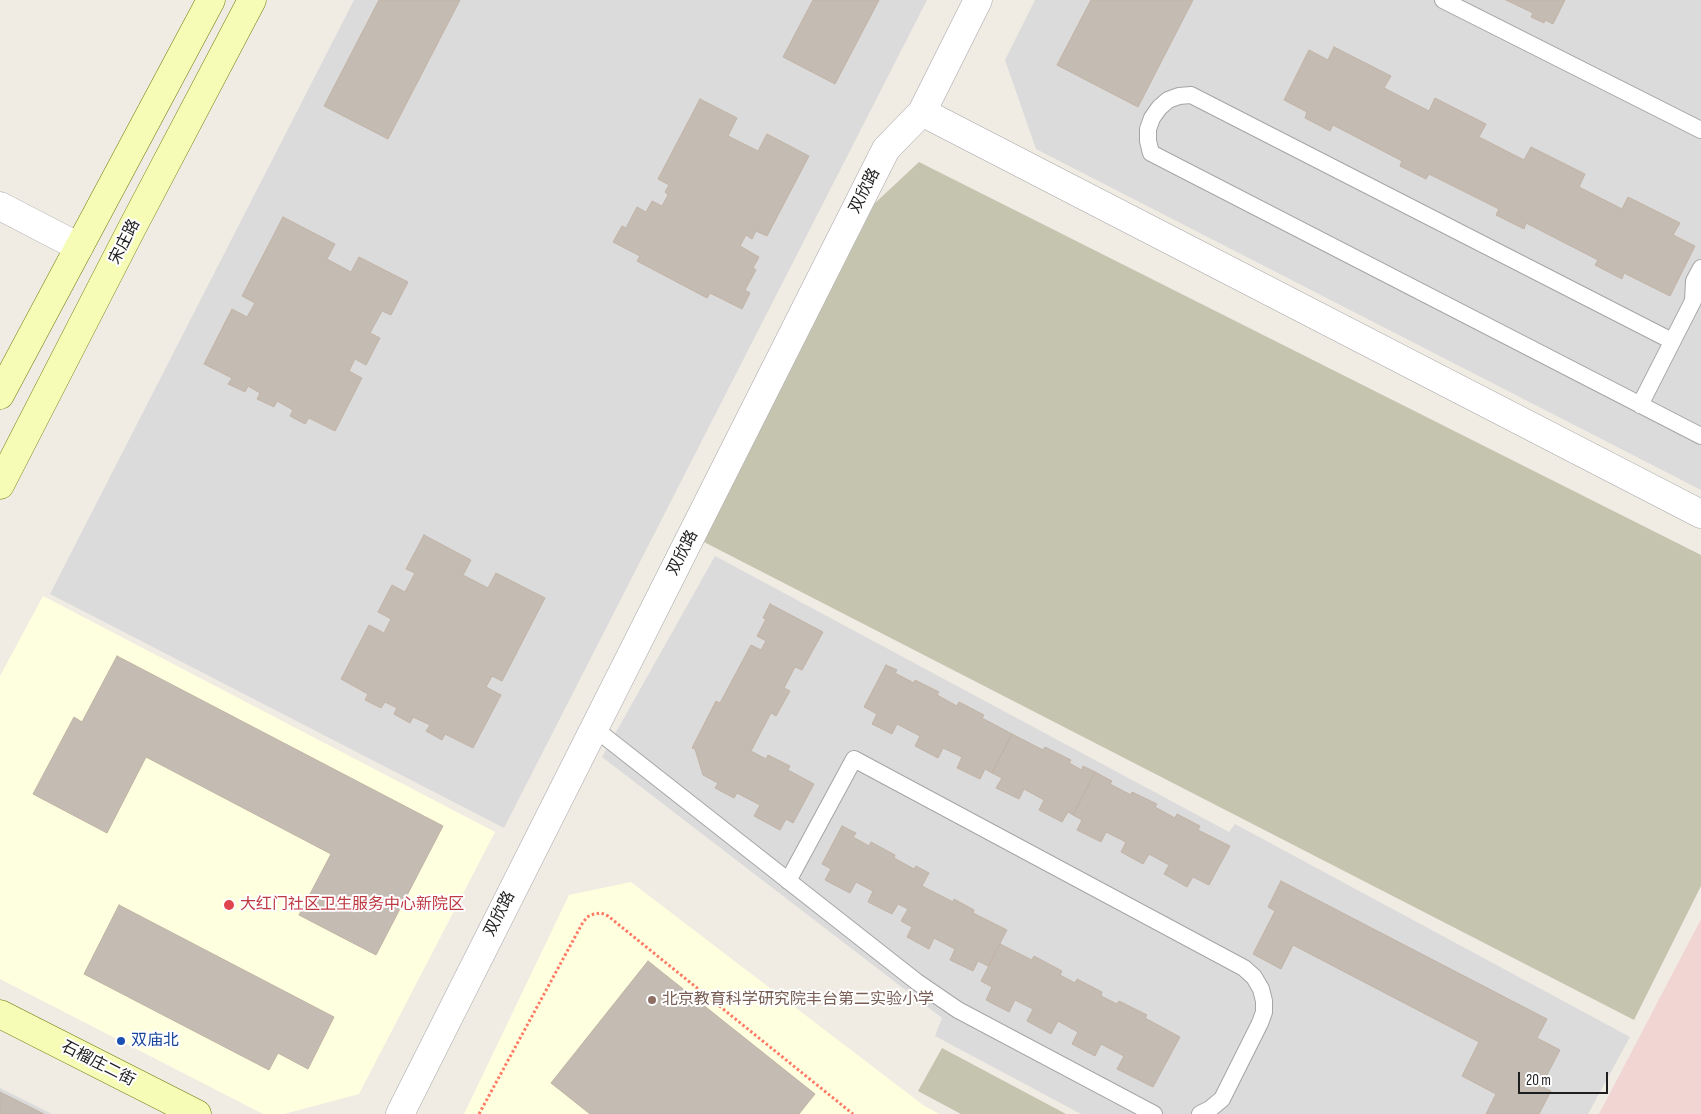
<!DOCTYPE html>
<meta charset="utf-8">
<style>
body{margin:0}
#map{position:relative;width:1701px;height:1114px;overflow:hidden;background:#f0ece4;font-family:"Sofia Sans Condensed",sans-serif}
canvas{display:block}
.scale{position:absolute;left:1518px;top:1072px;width:90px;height:22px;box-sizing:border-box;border:2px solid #1e1e1e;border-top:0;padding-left:6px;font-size:15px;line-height:18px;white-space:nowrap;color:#1e1e1e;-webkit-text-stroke:4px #fff;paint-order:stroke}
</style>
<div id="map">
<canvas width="1701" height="1114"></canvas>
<div class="scale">20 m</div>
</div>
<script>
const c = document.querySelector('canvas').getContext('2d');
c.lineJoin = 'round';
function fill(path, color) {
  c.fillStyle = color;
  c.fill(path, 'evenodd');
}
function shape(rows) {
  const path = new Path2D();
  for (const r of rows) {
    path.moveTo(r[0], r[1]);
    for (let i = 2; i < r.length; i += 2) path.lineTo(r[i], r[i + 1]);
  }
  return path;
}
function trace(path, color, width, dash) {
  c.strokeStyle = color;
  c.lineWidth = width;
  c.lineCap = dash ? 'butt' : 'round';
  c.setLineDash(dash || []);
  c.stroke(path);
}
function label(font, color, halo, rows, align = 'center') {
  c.font = font + ' "Sofia Sans Condensed","Noto Sans SC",sans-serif';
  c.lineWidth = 4;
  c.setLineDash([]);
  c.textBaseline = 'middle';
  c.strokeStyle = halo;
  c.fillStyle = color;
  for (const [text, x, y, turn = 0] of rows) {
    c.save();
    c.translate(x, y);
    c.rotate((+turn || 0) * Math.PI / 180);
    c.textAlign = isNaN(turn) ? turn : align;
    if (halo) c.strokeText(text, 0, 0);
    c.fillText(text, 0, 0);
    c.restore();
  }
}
fill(shape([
 [354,0,927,0,504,828,50,594],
 [1035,0,1701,0,1701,490,1036,149,1005,60],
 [715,556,1229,832,1235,824,1630,1037,1588,1114,1081,1114,935,1036,942,1018,602,757],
 [0,1088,52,1114,0,1114]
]), '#dcdbdb');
fill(shape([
 [1701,919,1701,1114,1599,1114]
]), '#f1d5d3');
fill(shape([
 [43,596,495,832,359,1094,284,1114,263,1114,0,979,0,676],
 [631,882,923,1105,939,1114,464,1114,569,895]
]), '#feffde');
fill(shape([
 [919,162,1701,555,1701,886,1634,1020,704,542,875,203],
 [942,1048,1066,1114,961,1114,918,1091]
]), '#c4c4af');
const building = shape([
 [379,0,460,0,388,139,324,106,379,0],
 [813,0,879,0,835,84,783,57,813,0],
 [1091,0,1193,0,1138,107,1057,65,1091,0],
 [1506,0,1565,0,1553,24,1545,20,1544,23,1531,17,1533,13,1506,0],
 [1334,47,1391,76,1384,88,1429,111,1435,98,1486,124,1479,137,1524,160,1531,147,1585,174,1579,187,1622,209,1628,197,1680,223,1673,235,1695,246,1670,296,1624,273,1622,279,1595,265,1598,260,1526,223,1524,229,1496,215,1499,209,1429,174,1426,179,1400,166,1402,161,1333,125,1330,131,1305,118,1307,112,1284,100,1309,50,1328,60,1334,47],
 [700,99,737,118,728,136,758,151,767,134,809,156,767,236,756,231,752,239,746,235,740,246,759,257,753,268,756,270,745,290,750,293,742,309,710,293,707,298,637,261,640,256,613,242,622,226,626,228,637,207,646,212,652,201,662,206,668,195,665,192,669,185,658,179,700,99],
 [283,217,335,244,327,259,351,272,359,257,408,282,391,315,382,311,370,333,380,338,366,365,355,359,349,371,362,378,335,431,309,418,305,424,290,416,293,410,277,401,274,407,257,399,260,393,248,386,245,392,228,384,232,378,204,364,232,309,247,317,255,303,242,296,283,217],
 [424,535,471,560,463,575,488,588,496,573,545,598,502,681,492,676,486,687,501,695,473,748,445,734,442,740,426,731,430,725,413,717,410,723,394,714,397,708,385,702,381,708,365,700,368,694,341,679,369,625,384,633,391,619,378,612,392,585,405,592,415,573,406,569,424,535],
 [770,604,823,632,802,670,795,667,784,688,790,691,776,716,771,713,751,751,766,759,768,755,790,766,788,770,814,784,793,823,786,819,780,830,754,816,760,805,737,793,734,798,715,788,718,783,703,775,695,749,692,748,716,701,720,703,751,645,761,650,766,641,757,636,766,619,763,618,770,604],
 [117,656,443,826,376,955,299,915,331,854,146,757,107,833,33,794,74,717,82,722,117,656],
 [886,665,897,670,895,673,914,683,915,680,939,692,937,695,957,706,959,702,984,715,982,718,1012,734,992,773,985,769,980,779,957,768,962,757,943,748,938,758,915,746,920,736,897,724,892,734,872,724,877,714,864,707,886,665],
 [1012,734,1043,750,1045,747,1071,760,1069,763,1082,770,1083,766,1095,772,1073,815,1068,812,1062,822,1039,810,1044,800,1024,789,1019,799,996,788,1002,778,992,773,1012,734],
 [1095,772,1112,781,1110,784,1131,795,1132,792,1157,804,1155,807,1175,818,1177,814,1200,826,1198,830,1230,846,1209,885,1193,877,1187,887,1164,874,1169,865,1149,854,1143,864,1121,852,1126,842,1106,832,1101,842,1077,830,1082,820,1073,815,1095,772],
 [842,826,856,833,853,837,869,846,871,842,895,855,894,858,914,869,916,866,929,873,922,886,953,902,954,899,974,910,973,913,1007,930,988,966,978,961,973,971,950,960,955,949,934,938,929,949,907,937,912,927,901,921,908,909,898,904,892,914,868,902,873,891,856,882,850,893,825,880,831,869,822,864,842,826],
 [1281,881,1547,1019,1537,1038,1560,1050,1541,1086,1551,1091,1539,1114,1486,1114,1496,1094,1462,1076,1479,1042,1293,945,1281,969,1253,954,1275,911,1268,907,1281,881],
 [119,905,334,1017,308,1069,278,1053,269,1070,84,974,119,905],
 [1000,944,1032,960,1034,956,1062,971,1060,975,1075,983,1077,979,1102,992,1101,996,1117,1004,1119,1001,1147,1015,1145,1018,1180,1037,1153,1087,1117,1069,1124,1056,1101,1044,1095,1056,1072,1044,1078,1032,1058,1021,1051,1034,1027,1021,1033,1009,1015,1000,1009,1012,986,1000,992,987,981,981,1000,944],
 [648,961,815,1094,799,1114,590,1114,551,1083,648,961],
 [0,1092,44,1114,0,1114,0,1092]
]);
fill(building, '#c4bcb3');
trace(building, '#c2b3a6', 1);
const lane = shape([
 [1443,0,1701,130],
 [1672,341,1191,95,1179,96,1168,100,1159,108,1152,118,1148,129,1148,141,1151,153,1701,436],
 [1640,405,1693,301,1694,281,1701,268],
 [594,728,917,982,958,1010,1154,1114],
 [788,881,854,759,1244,968,1254,977,1261,989,1264,1001,1264,1012,1260,1023,1222,1099,1210,1109,1200,1114]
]);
const street = shape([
 [922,112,1701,514],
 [0,206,79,247],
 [400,1114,886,149,922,112,978,0]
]);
const secondary = shape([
 [0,395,211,0],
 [0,485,132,228,252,0],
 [0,1014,197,1114]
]);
trace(lane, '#a5a5a5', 18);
trace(street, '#a5a5a5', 29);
trace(secondary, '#697901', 29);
trace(shape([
 [479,1114,582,924,587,917,594,914,601,913,608,916,853,1114]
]), '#fe7a66', 3, [2.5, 2.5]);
trace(lane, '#fff', 16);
trace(street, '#fff', 28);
trace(secondary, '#f6fcb6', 28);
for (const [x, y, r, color] of [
 [229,905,6,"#e0444e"],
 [652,1000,5,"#8d6e63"],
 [121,1041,5,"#1a4fb4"]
]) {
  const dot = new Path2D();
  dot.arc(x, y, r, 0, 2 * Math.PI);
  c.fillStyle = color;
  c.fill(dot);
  trace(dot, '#fff', 2);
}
label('16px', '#1e1e1e', '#fff', [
 ["双欣路",865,191,-63],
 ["宋庄路",125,242,-63],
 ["双欣路",683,553,-63],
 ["双欣路",500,914,-63],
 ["石榴庄二街",98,1064,27]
]);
label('16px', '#be3a42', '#fff', [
 ["大红门社区卫生服务中心新院区",240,905]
], 'left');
label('16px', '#785e54', '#fff', [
 ["北京教育科学研究院丰台第二实验小学",662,1000]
], 'left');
label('16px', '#164399', '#fff', [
 ["双庙北",131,1041]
], 'left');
</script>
